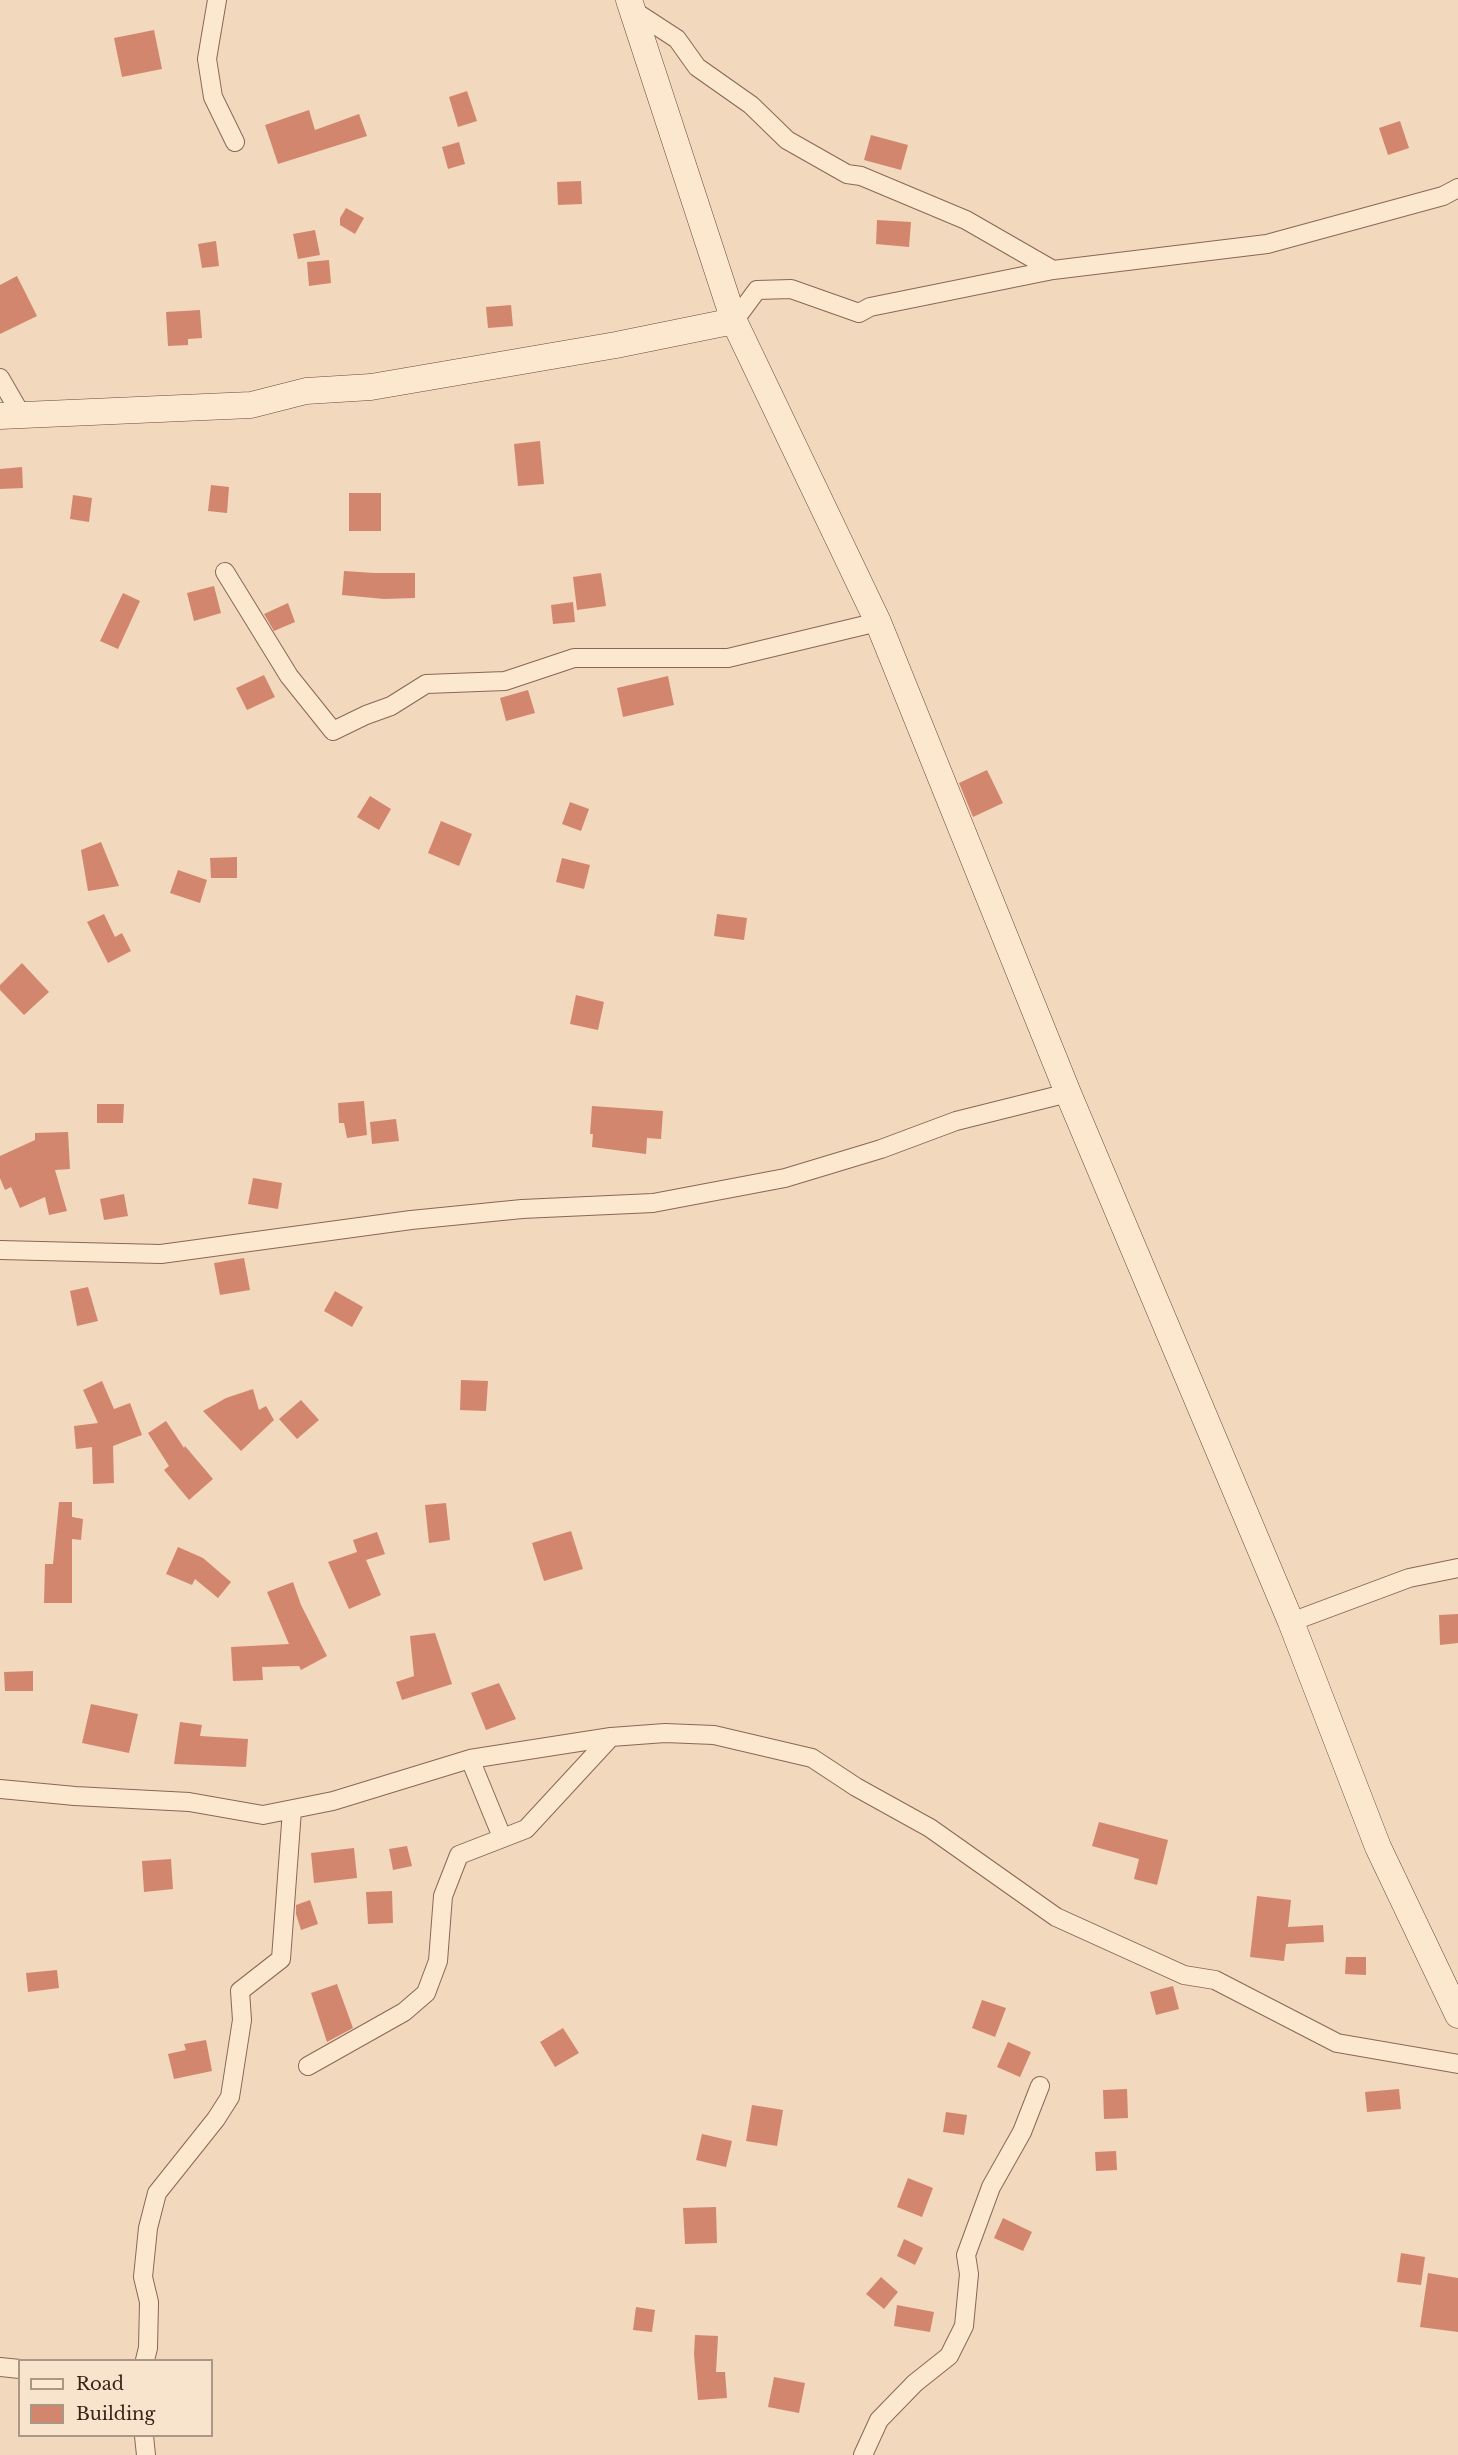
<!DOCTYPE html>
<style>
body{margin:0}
#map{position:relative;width:1458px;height:2455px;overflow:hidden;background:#f2d8bc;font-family:"Libre Baskerville",serif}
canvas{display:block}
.legend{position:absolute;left:18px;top:2359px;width:195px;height:78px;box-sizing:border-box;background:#f8e4cc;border:2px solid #ab9785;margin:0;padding:8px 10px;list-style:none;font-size:18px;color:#38231a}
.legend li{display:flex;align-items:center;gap:12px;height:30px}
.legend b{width:30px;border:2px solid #ab9785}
</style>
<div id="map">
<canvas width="1458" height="2455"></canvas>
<ul class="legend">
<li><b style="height:8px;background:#fce7cf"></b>Road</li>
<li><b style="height:16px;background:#d3866e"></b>Building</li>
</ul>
</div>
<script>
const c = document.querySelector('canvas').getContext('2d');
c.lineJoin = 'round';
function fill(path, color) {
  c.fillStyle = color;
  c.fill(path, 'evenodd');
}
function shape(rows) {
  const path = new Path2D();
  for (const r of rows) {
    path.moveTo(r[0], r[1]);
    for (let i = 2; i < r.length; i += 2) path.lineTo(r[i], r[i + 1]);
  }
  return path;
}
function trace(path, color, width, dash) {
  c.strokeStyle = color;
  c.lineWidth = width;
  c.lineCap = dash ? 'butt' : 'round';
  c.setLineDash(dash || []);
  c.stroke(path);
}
fill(shape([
 [154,30,162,69,122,77,114,38],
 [467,91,477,121,458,127,449,97],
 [309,110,315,130,359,114,367,136,278,164,265,125],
 [1400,121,1409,148,1388,155,1379,128],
 [871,135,908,145,901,170,864,160],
 [459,142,465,164,448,169,442,147],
 [581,181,582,204,558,205,557,182],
 [346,208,364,218,355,234,340,225,340,218],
 [877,220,911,222,909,247,876,244],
 [315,230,320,255,298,259,293,234],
 [216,241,219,266,202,268,198,244],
 [329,260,331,283,309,286,307,262],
 [17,276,37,316,0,334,0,285],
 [511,305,513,326,488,328,486,307],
 [200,310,202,338,188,339,188,345,168,346,166,312],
 [540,441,544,484,518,486,514,444],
 [22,467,23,488,0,489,0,469],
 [211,485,229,487,227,513,208,511],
 [349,493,381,493,381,531,349,531],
 [73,495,92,498,89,522,70,519],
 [344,571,374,573,415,573,415,598,384,599,342,595],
 [601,573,606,606,577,610,573,577],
 [214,586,221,613,194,621,187,593],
 [123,593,140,601,118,649,100,641],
 [573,602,575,622,553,624,551,605],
 [288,603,295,622,274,631,264,614],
 [264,675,275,697,247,710,236,688],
 [668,676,674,705,623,717,617,688],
 [528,690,535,713,506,721,500,698],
 [987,770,1003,803,973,817,959,783],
 [370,796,391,809,379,830,357,817],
 [570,802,589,809,581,831,562,824],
 [441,821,472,834,459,866,428,853],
 [101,842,119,886,88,891,81,850],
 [237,857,237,878,211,878,210,858],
 [562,858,590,865,584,889,556,882],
 [178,870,207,880,200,903,170,893],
 [104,914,115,937,122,933,131,951,108,963,87,922],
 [717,914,747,918,744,940,714,936],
 [22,963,49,992,24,1015,0,990,0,985],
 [576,995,604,1002,598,1030,570,1024],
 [364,1101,367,1135,347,1138,344,1123,339,1123,338,1103],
 [97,1104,124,1104,123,1123,97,1123],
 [592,1106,663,1111,661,1139,647,1138,646,1154,592,1147,593,1134,590,1134],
 [396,1119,399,1141,372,1144,370,1122],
 [68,1132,70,1169,55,1170,67,1211,49,1215,45,1197,20,1208,11,1187,5,1190,0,1178,0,1156,35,1140,35,1133],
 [253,1178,282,1183,278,1209,248,1204],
 [124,1194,128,1216,104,1220,100,1199],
 [244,1258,250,1290,220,1295,214,1263],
 [88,1287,98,1321,77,1326,70,1291],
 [335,1291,363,1307,352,1327,324,1311],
 [461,1380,488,1381,486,1411,460,1410],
 [102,1381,114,1409,130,1403,142,1435,113,1446,114,1483,93,1484,92,1447,76,1449,74,1426,98,1423,83,1390],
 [253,1389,259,1410,266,1406,274,1420,241,1451,203,1411,226,1398],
 [301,1400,319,1420,297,1439,279,1419],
 [166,1421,184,1448,185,1446,213,1479,189,1500,164,1470,169,1466,148,1433],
 [59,1502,72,1502,72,1517,83,1519,81,1540,72,1539,72,1603,44,1603,45,1564,53,1564],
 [446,1503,450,1540,429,1543,425,1505],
 [571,1531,583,1569,544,1581,532,1543],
 [377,1532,385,1554,366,1560,381,1595,349,1609,328,1562,357,1552,353,1540],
 [178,1547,203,1558,231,1582,218,1598,195,1579,192,1585,166,1574],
 [293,1582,301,1605,327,1656,301,1670,299,1666,262,1667,263,1680,233,1681,231,1647,289,1644,267,1592],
 [1458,1614,1458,1643,1440,1645,1439,1615],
 [435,1633,452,1684,402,1700,396,1682,414,1676,410,1636],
 [33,1671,33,1691,5,1691,4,1672],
 [499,1683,516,1719,486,1730,471,1693],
 [91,1704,138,1714,129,1753,82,1743],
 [180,1722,202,1725,200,1736,248,1739,246,1767,174,1764],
 [1099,1822,1168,1840,1157,1885,1134,1879,1139,1859,1092,1846],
 [407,1846,412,1866,393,1870,389,1849],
 [354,1848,357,1878,314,1883,311,1853],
 [171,1859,173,1889,144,1892,142,1861],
 [392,1891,393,1923,368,1924,366,1892],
 [1257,1896,1291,1900,1288,1927,1323,1925,1324,1942,1286,1944,1284,1961,1250,1957],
 [310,1900,318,1924,301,1930,296,1914,296,1905],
 [1346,1957,1366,1957,1366,1975,1345,1974],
 [57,1970,59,1988,28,1992,26,1973],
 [337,1984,353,2028,327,2042,311,1993],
 [1173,1986,1179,2009,1156,2015,1150,1992],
 [982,2000,1006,2008,995,2037,972,2028],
 [563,2028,579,2053,555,2067,540,2042],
 [206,2040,212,2071,174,2079,168,2054,186,2050,184,2044],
 [1008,2042,1031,2052,1020,2077,997,2067],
 [1127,2089,1128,2118,1104,2119,1103,2090],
 [1399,2089,1401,2109,1367,2112,1365,2092],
 [752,2105,783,2110,777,2146,746,2141],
 [946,2112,967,2115,964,2135,943,2132],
 [702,2134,732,2141,726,2167,696,2160],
 [1116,2151,1117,2170,1096,2171,1095,2152],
 [908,2178,933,2188,922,2217,897,2207],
 [716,2207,717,2243,685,2244,683,2208],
 [1003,2218,1032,2232,1023,2251,994,2238],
 [904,2239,923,2248,915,2265,897,2256],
 [1401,2253,1425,2257,1421,2285,1397,2282],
 [1428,2273,1458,2278,1458,2332,1420,2327],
 [881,2277,898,2292,884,2309,866,2294],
 [897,2305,934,2312,930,2332,894,2326],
 [636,2307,655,2310,652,2332,633,2330],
 [695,2335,718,2336,716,2372,725,2372,727,2398,698,2400,694,2354],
 [774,2377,805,2383,799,2413,768,2407]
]), '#d3866e');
const street = shape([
 [217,0,207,59,213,97,235,142],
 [634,11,677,39,697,67,751,105,787,140,847,174,861,176,966,220,1053,270],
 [734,321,757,290,791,289,859,313,870,307,1053,270,1267,244,1443,196,1458,188],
 [0,378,22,416],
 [225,572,289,676,333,731,366,715,391,706,426,684,505,681,574,658,728,658,878,622],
 [0,1250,161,1254,411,1220,522,1209,653,1203,785,1178,881,1149,956,1121,1068,1093],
 [1291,1622,1409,1578,1458,1568],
 [470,1759,502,1837],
 [0,1789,75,1796,189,1802,263,1815,333,1801,470,1759,611,1737],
 [308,2066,404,2012,426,1993,438,1961,443,1896,459,1855,526,1829,611,1737,665,1733,714,1735,812,1758,856,1787,930,1828,1056,1917,1184,1975,1215,1980,1337,2043,1458,2064],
 [145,2360,148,2348,149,2302,143,2277,148,2228,157,2193,216,2119,230,2097,242,2020,240,1991,281,1959,292,1810],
 [0,2367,20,2369],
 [144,2436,146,2455],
 [863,2455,879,2420,915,2383,949,2356,964,2326,969,2274,966,2255,991,2187,1022,2132,1040,2086]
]);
const secondary = shape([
 [629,0,734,321,878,622,1068,1093,1291,1622,1378,1847,1458,2015],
 [0,416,251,405,306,391,371,387,616,345,734,321]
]);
trace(street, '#8a6754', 20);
trace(secondary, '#6c4837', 27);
trace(street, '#fce7cf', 18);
trace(secondary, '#fce7cf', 26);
</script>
